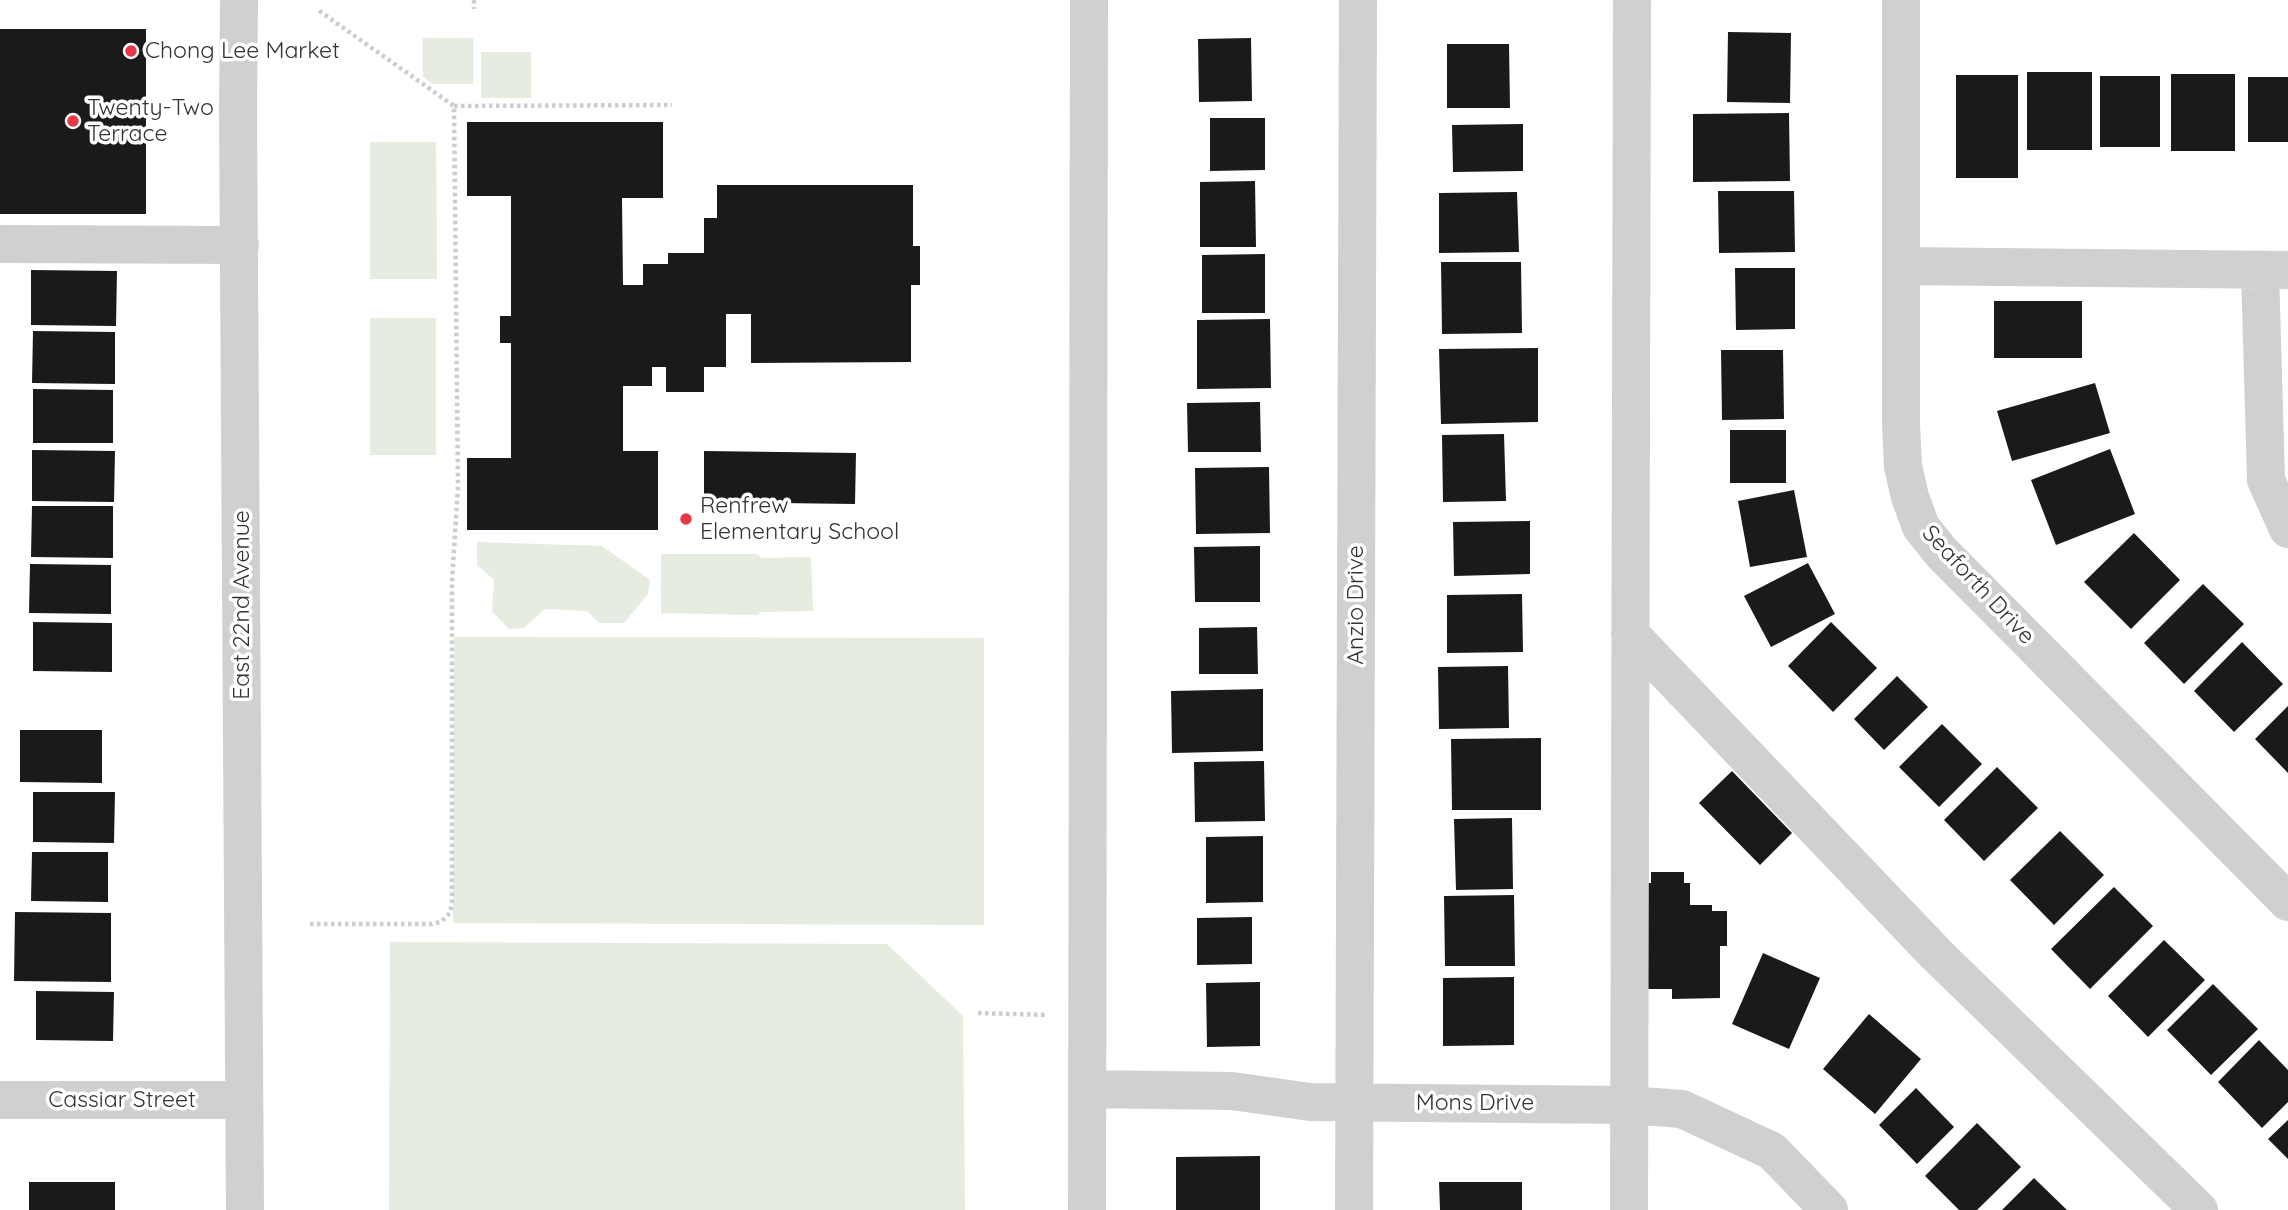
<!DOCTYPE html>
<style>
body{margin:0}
canvas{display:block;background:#fff}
</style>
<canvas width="2288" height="1210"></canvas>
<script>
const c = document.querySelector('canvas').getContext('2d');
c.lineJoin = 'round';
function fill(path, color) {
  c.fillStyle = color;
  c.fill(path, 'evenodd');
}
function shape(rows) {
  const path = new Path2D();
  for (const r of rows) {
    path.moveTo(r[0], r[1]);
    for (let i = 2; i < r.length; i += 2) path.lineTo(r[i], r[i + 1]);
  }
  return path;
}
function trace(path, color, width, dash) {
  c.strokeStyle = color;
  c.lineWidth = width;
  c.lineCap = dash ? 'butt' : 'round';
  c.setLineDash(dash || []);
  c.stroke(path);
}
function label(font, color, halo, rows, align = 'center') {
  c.font = font + ' Quicksand,sans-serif';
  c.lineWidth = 7;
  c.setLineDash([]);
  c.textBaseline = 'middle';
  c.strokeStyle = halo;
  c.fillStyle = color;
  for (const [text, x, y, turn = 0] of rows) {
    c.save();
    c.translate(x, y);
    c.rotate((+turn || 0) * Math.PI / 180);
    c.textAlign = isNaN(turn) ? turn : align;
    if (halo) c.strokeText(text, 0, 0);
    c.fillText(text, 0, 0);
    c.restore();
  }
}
fill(shape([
 [423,38,473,38,473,84,433,84,423,77],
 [481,52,531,52,531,98,481,98],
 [370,142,436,142,437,279,370,279],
 [370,318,436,318,436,455,370,455],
 [477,542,602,546,650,580,648,594,624,623,599,623,587,611,545,609,524,628,509,629,492,611,494,580,477,565],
 [661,554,757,554,762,558,811,557,813,611,761,612,757,615,661,613],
 [454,637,984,638,984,925,453,923],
 [390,942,887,944,963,1016,965,1210,389,1210]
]), '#e6ecdf');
fill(shape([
 [0,29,146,29,146,214,0,214],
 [1728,32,1791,33,1790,103,1727,102],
 [1251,38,1252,101,1199,102,1198,39],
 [1447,44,1509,44,1510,108,1447,108],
 [2027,72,2092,72,2092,150,2027,150],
 [2171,74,2235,74,2235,151,2171,151],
 [1956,75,2018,75,2018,178,1956,178],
 [2100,76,2160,76,2160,147,2100,147],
 [2248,77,2288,77,2288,142,2248,142],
 [1789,113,1790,181,1693,182,1693,114],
 [1210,118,1265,118,1265,170,1210,171],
 [467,122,663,122,663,198,622,198,623,285,643,285,643,264,668,264,668,253,704,253,704,218,717,218,717,185,913,185,913,246,920,246,920,285,911,285,911,362,751,363,751,314,726,314,726,367,704,367,704,392,666,392,666,367,652,367,652,386,623,386,623,451,658,451,658,530,467,530,467,458,511,458,511,343,500,343,500,316,511,316,511,196,467,196],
 [1523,124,1523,171,1453,172,1452,125],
 [1255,181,1256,247,1200,247,1200,182],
 [1718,191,1794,191,1795,252,1719,253],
 [1517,192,1519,252,1439,253,1439,193],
 [1265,254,1265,313,1202,313,1202,255],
 [1441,262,1521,262,1522,333,1442,334],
 [1735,268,1795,268,1795,329,1736,330],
 [31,270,117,271,116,326,31,325],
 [1994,301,2082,301,2082,358,1994,358],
 [1270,319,1271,388,1197,389,1197,320],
 [33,331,115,332,115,384,32,383],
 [1538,348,1538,422,1441,424,1439,349],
 [1721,350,1783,350,1784,419,1722,420],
 [2095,383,2110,433,2012,461,1997,411],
 [33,389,113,390,113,443,33,443],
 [1260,402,1261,452,1188,452,1187,403],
 [1730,430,1786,430,1786,483,1730,483],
 [1504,434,1506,501,1443,502,1442,435],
 [2110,449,2135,514,2056,545,2031,480],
 [32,450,115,451,114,502,32,501],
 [704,451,856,453,855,504,704,502],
 [1269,467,1270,533,1196,534,1195,468],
 [1794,490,1807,557,1750,567,1738,501],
 [32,506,113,506,113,558,31,557],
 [1530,521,1530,574,1454,576,1453,522],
 [2134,533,2180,580,2131,629,2084,582],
 [1260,546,1260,602,1195,602,1194,547],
 [1808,563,1835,614,1771,647,1744,596],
 [30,564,111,565,111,614,29,613],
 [2203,584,2244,624,2184,684,2144,643],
 [1522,594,1523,652,1447,653,1447,595],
 [33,622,112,623,112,672,33,671],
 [1831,622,1877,668,1833,712,1788,666],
 [1257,627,1258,674,1199,674,1199,628],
 [2242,642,2283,684,2234,732,2194,691],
 [1508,666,1509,728,1439,729,1438,667],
 [1897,676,1928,707,1884,750,1854,719],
 [1263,689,1263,751,1172,753,1171,691],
 [2288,706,2288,773,2255,739],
 [1942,724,1982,764,1939,807,1899,767],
 [20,730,102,730,102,783,20,782],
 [1541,738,1541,810,1452,810,1451,739],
 [1264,761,1265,821,1195,822,1194,762],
 [1997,767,2038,808,1984,861,1944,820],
 [1732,771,1792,833,1760,865,1699,803],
 [33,792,115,792,114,843,33,842],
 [1512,818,1513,889,1456,890,1454,819],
 [2060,831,2104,875,2054,925,2010,880],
 [1263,836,1263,902,1206,903,1206,837],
 [32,852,108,852,108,902,31,901],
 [1651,872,1684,872,1684,883,1690,883,1690,905,1712,905,1712,911,1727,911,1727,946,1720,946,1720,998,1672,999,1672,989,1647,989,1647,883,1651,883],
 [2114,887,2153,926,2090,989,2051,949],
 [1514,895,1515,966,1445,966,1444,896],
 [15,912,111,913,111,982,14,981],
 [1252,917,1252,964,1197,965,1197,918],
 [2164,940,2205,980,2148,1037,2108,996],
 [1763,953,1820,978,1789,1049,1732,1024],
 [1514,977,1514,1045,1443,1046,1443,978],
 [1260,982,1260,1046,1207,1047,1206,983],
 [2213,984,2258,1029,2211,1075,2167,1030],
 [36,991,114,992,113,1041,36,1040],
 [1869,1014,1921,1059,1875,1114,1823,1069],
 [2259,1040,2288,1070,2288,1102,2262,1128,2218,1082],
 [1916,1088,1954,1127,1917,1164,1879,1125],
 [2288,1120,2288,1159,2268,1139],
 [1977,1123,2021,1167,1977,1210,1959,1210,1925,1176],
 [1260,1156,1260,1210,1176,1210,1176,1157],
 [2034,1178,2067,1210,2002,1210],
 [29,1182,115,1182,115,1210,29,1210],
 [1439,1182,1522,1182,1522,1210,1440,1210]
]), '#1a1a1a');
trace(shape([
 [474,0,474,9],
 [454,106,672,105],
 [310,924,431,924,441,922,450,913,452,903,452,582,458,486,454,106,318,10],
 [978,1013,1047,1015]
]), '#cdcdcd', 4.5, [3.5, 3.5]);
trace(shape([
 [239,0,238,111,245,1210],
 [1901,0,1901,424,1903,466,1910,497,1921,527,1941,552,2288,902],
 [0,244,240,245],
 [1901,266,2288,270],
 [2260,270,2266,480,2288,529],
 [1630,634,1936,954,2199,1210],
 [1087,1089,1232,1091,1310,1102,1628,1105,1682,1109,1772,1151,1829,1210],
 [0,1100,244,1100],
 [1087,1210,1089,0],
 [1354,1210,1358,0],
 [1629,1210,1632,0]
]), '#d0d0d0', 38);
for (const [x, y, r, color] of [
 [131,51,7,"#e63946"],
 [73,121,7,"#e63946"],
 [686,519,7,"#e63946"]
]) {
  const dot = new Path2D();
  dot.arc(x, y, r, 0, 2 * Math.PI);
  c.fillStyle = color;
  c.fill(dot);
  trace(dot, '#fff', 2.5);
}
label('23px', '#333', '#fff', [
 ["Chong Lee Market",145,51],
 ["Twenty-Two",87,108],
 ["Terrace",87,134],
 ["Renfrew",700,506],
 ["Elementary School",700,532]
], 'left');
label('23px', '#333', '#fff', [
 ["Seaforth Drive",1978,585,47],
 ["East 22nd Avenue",242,605,-90],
 ["Anzio Drive",1356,605,-90],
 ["Cassiar Street",122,1100],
 ["Mons Drive",1475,1103]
]);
</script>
